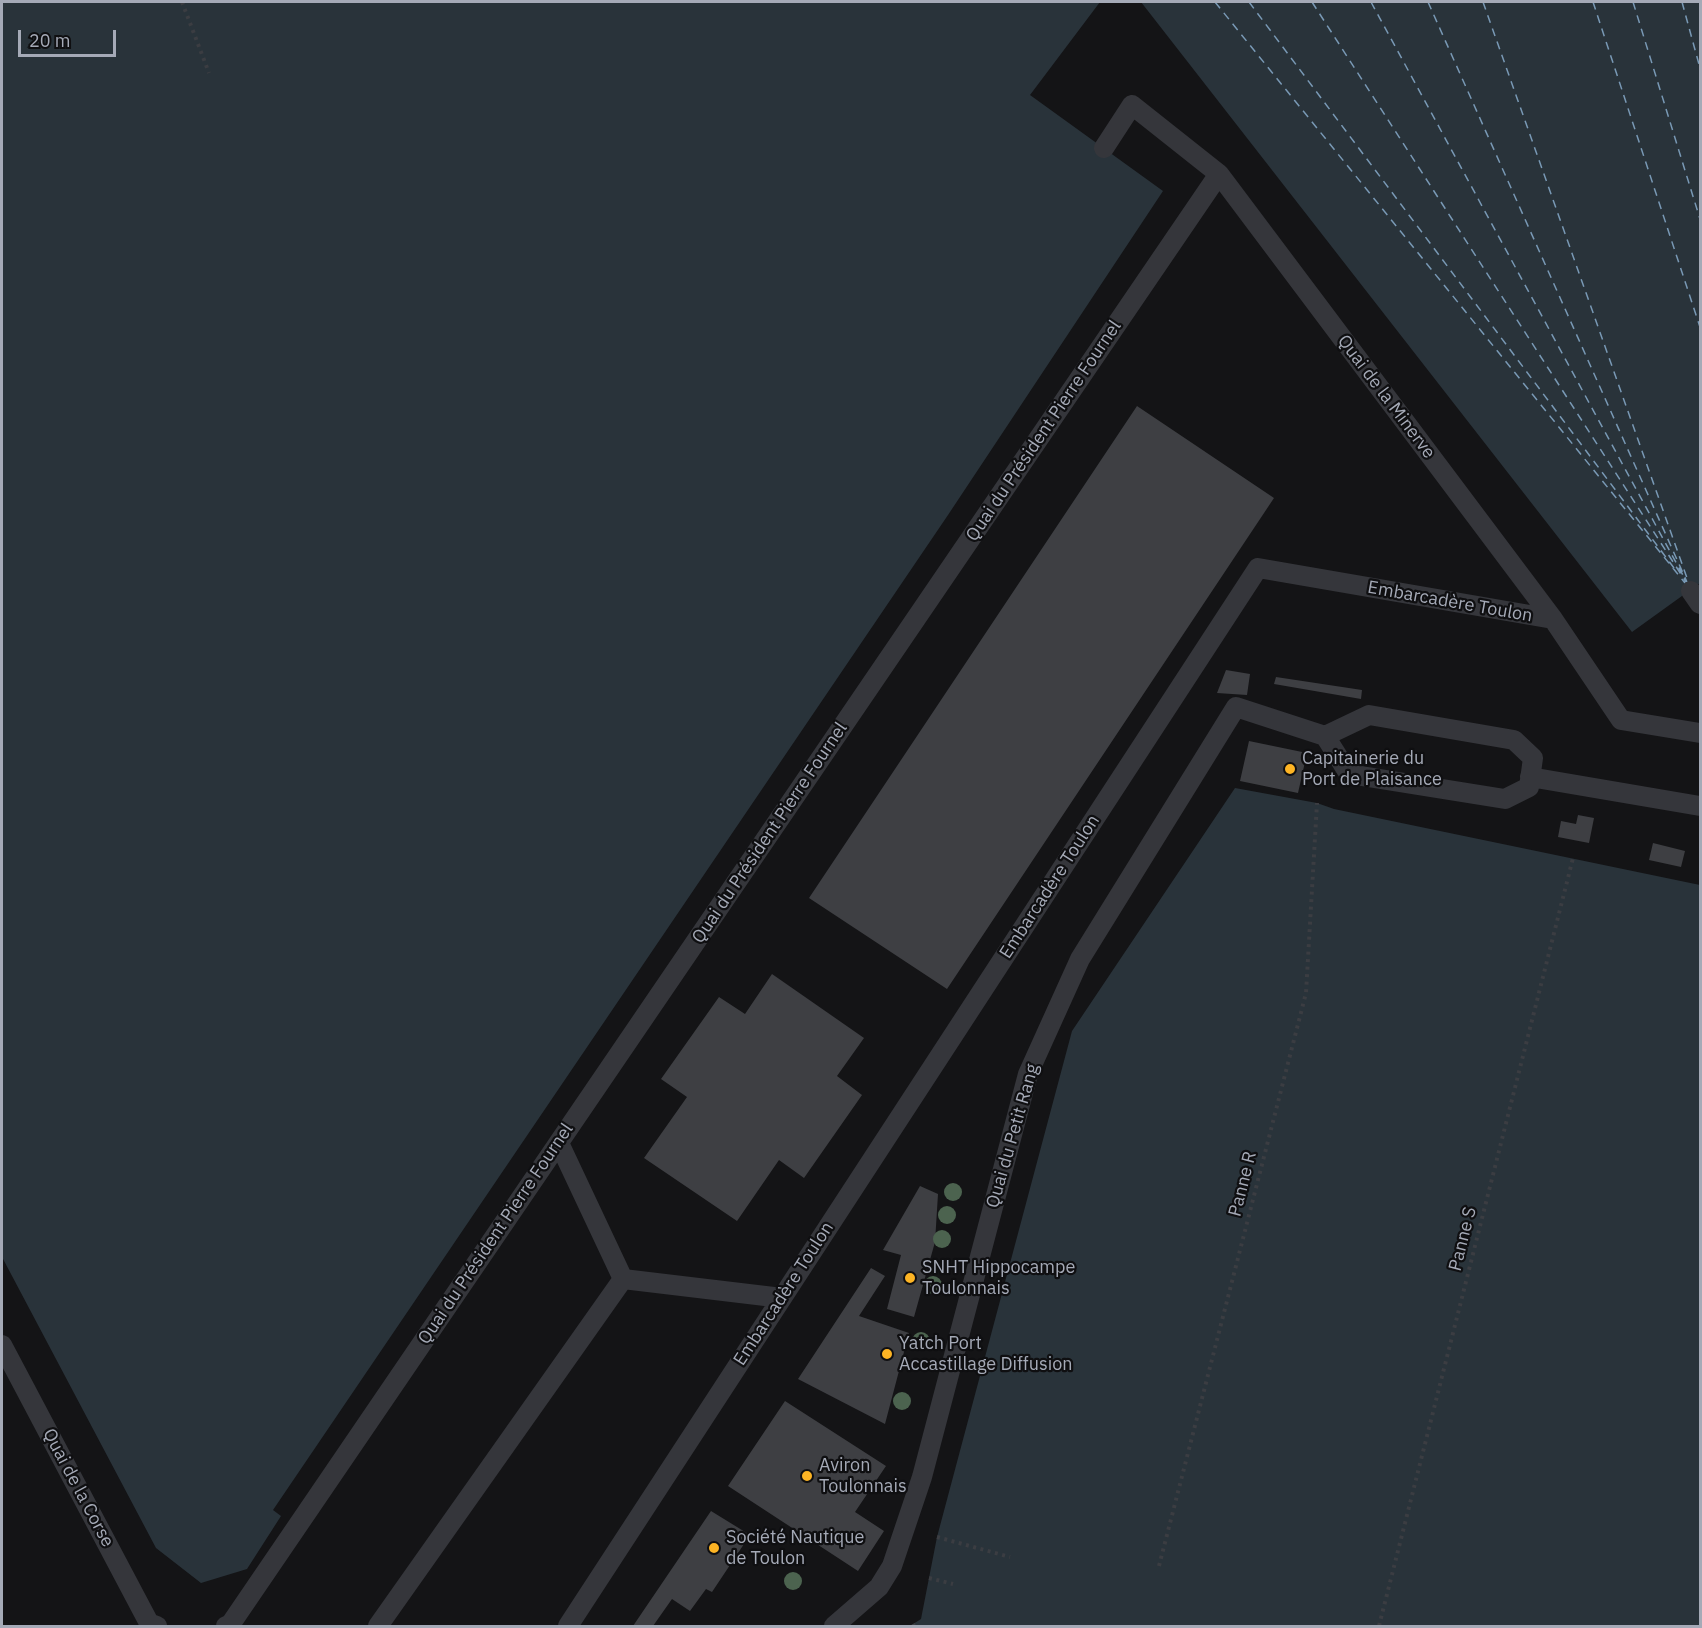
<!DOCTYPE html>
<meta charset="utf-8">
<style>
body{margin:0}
#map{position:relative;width:1702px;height:1628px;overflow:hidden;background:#141416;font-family:"IBM Plex Sans",sans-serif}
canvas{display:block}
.frame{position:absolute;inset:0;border:3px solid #a5aab7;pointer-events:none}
.scale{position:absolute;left:18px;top:30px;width:98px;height:27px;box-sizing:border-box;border:3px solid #a5aab7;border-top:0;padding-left:8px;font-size:18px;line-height:21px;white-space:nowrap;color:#a5aab7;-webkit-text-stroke:4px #0f0f11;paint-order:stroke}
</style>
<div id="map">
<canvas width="1702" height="1628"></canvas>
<div class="frame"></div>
<div class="scale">20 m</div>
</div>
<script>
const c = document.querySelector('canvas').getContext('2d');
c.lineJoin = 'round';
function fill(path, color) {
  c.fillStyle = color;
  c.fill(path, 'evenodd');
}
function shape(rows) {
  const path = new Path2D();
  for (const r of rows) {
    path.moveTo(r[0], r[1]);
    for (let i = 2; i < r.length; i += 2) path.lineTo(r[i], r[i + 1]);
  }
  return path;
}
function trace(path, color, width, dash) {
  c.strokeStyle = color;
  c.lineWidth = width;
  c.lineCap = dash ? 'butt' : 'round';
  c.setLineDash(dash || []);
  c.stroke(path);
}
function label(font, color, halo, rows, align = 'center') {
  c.font = font + ' "IBM Plex Sans",sans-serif';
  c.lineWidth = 4.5;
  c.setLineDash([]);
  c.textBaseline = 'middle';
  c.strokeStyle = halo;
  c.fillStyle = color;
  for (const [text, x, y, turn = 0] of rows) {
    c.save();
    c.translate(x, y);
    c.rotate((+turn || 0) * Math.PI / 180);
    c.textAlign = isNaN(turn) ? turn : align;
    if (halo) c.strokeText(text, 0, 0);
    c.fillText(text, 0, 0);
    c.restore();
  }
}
fill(shape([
 [2,2,1100,2,1030,95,1163,191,948,515,273,1510,281,1516,247,1569,201,1583,156,1548,2,1257],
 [1141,2,1700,2,1700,583,1632,632],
 [1235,788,1317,803,1334,809,1700,885,1700,1626,910,1626,921,1619,937,1537,1072,1031]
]), '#29333a');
trace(shape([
 [1215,2,1685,583],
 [1249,2,1674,568],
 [1312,2,1686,582],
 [1371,2,1685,579],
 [1428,2,1687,582],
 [1483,2,1687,578],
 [1593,2,1700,327],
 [1633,2,1700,219],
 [1682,2,1700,68]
]), '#7999b5', 1.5, [8, 6]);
fill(shape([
 [1137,406,1274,498,947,989,809,898],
 [1226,670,1250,674,1247,695,1217,693],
 [1276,677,1362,690,1361,699,1274,684],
 [1249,741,1307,753,1298,793,1240,781],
 [1578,815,1594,818,1589,843,1558,837,1561,821,1576,824],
 [1653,843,1685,851,1681,867,1649,860],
 [772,974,864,1038,837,1076,862,1095,804,1178,779,1160,737,1221,644,1158,687,1097,661,1079,719,997,745,1014],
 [920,1186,938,1194,935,1242,914,1317,887,1309,901,1255,883,1250],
 [871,1268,885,1276,859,1316,909,1333,885,1424,798,1379],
 [785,1401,886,1466,855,1512,884,1531,858,1571,728,1486],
 [711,1511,750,1535,712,1592,706,1589,690,1611,672,1599,653,1626,633,1626]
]), '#3e3f43');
trace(shape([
 [182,2,209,73],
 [937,1537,1010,1557],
 [1159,1566,1306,993,1317,803],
 [929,1578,953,1584],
 [913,1624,914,1626],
 [1379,1626,1573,858]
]), '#3b3d42', 4, [3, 4.5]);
trace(shape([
 [1219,174,1553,619],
 [1691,591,1700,604],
 [1530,777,1700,806],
 [559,1143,623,1279],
 [2,1345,149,1623,157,1626],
 [226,1626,230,1625,1219,174,1132,105,1104,148],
 [378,1626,623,1279,782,1298],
 [568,1626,1258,568,1553,619,1621,720,1700,733],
 [834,1626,879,1587,892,1566,922,1477,1028,1074,1080,959,1236,707,1325,736,1349,774,1505,799,1529,787,1533,758,1514,740,1369,715,1325,736]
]), '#35363b', 20);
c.fillStyle = '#4c634f';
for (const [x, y] of [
 [953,1192],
 [947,1215],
 [942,1239],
 [933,1285],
 [921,1341],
 [902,1401],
 [793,1581]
]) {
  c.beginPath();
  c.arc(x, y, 9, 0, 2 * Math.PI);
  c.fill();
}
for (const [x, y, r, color] of [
 [1290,769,6,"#fdb424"],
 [910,1278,6,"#fdb424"],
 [887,1354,6,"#fdb424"],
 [807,1476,6,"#fdb424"],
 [714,1548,6,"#fdb424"]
]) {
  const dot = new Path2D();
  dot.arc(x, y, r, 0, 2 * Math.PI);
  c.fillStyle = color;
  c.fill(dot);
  trace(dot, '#0f0f11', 2);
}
label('18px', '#a5aab7', '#0f0f11', [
 ["Quai de la Minerve",1386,397,53],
 ["Quai du Président Pierre Fournel",1044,431,-56],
 ["Embarcadère Toulon",1450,602,10],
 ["Quai du Président Pierre Fournel",770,833,-56],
 ["Embarcadère Toulon",1050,887,-57],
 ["Quai du Petit Rang",1013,1136,-74],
 ["Panne R",1243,1184,-76],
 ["Quai du Président Pierre Fournel",496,1234,-56],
 ["Panne S",1463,1239,-76],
 ["Embarcadère Toulon",784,1294,-57],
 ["Quai de la Corse",78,1488,62]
]);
label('18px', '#a5aab7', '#0f0f11', [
 ["Capitainerie du",1302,759],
 ["Port de Plaisance",1302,780],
 ["SNHT Hippocampe",922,1268],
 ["Toulonnais",922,1289],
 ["Yatch Port",899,1344],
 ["Accastillage Diffusion",899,1365],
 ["Aviron",819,1466],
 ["Toulonnais",819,1487],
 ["Société Nautique",726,1538],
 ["de Toulon",726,1559]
], 'left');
</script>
